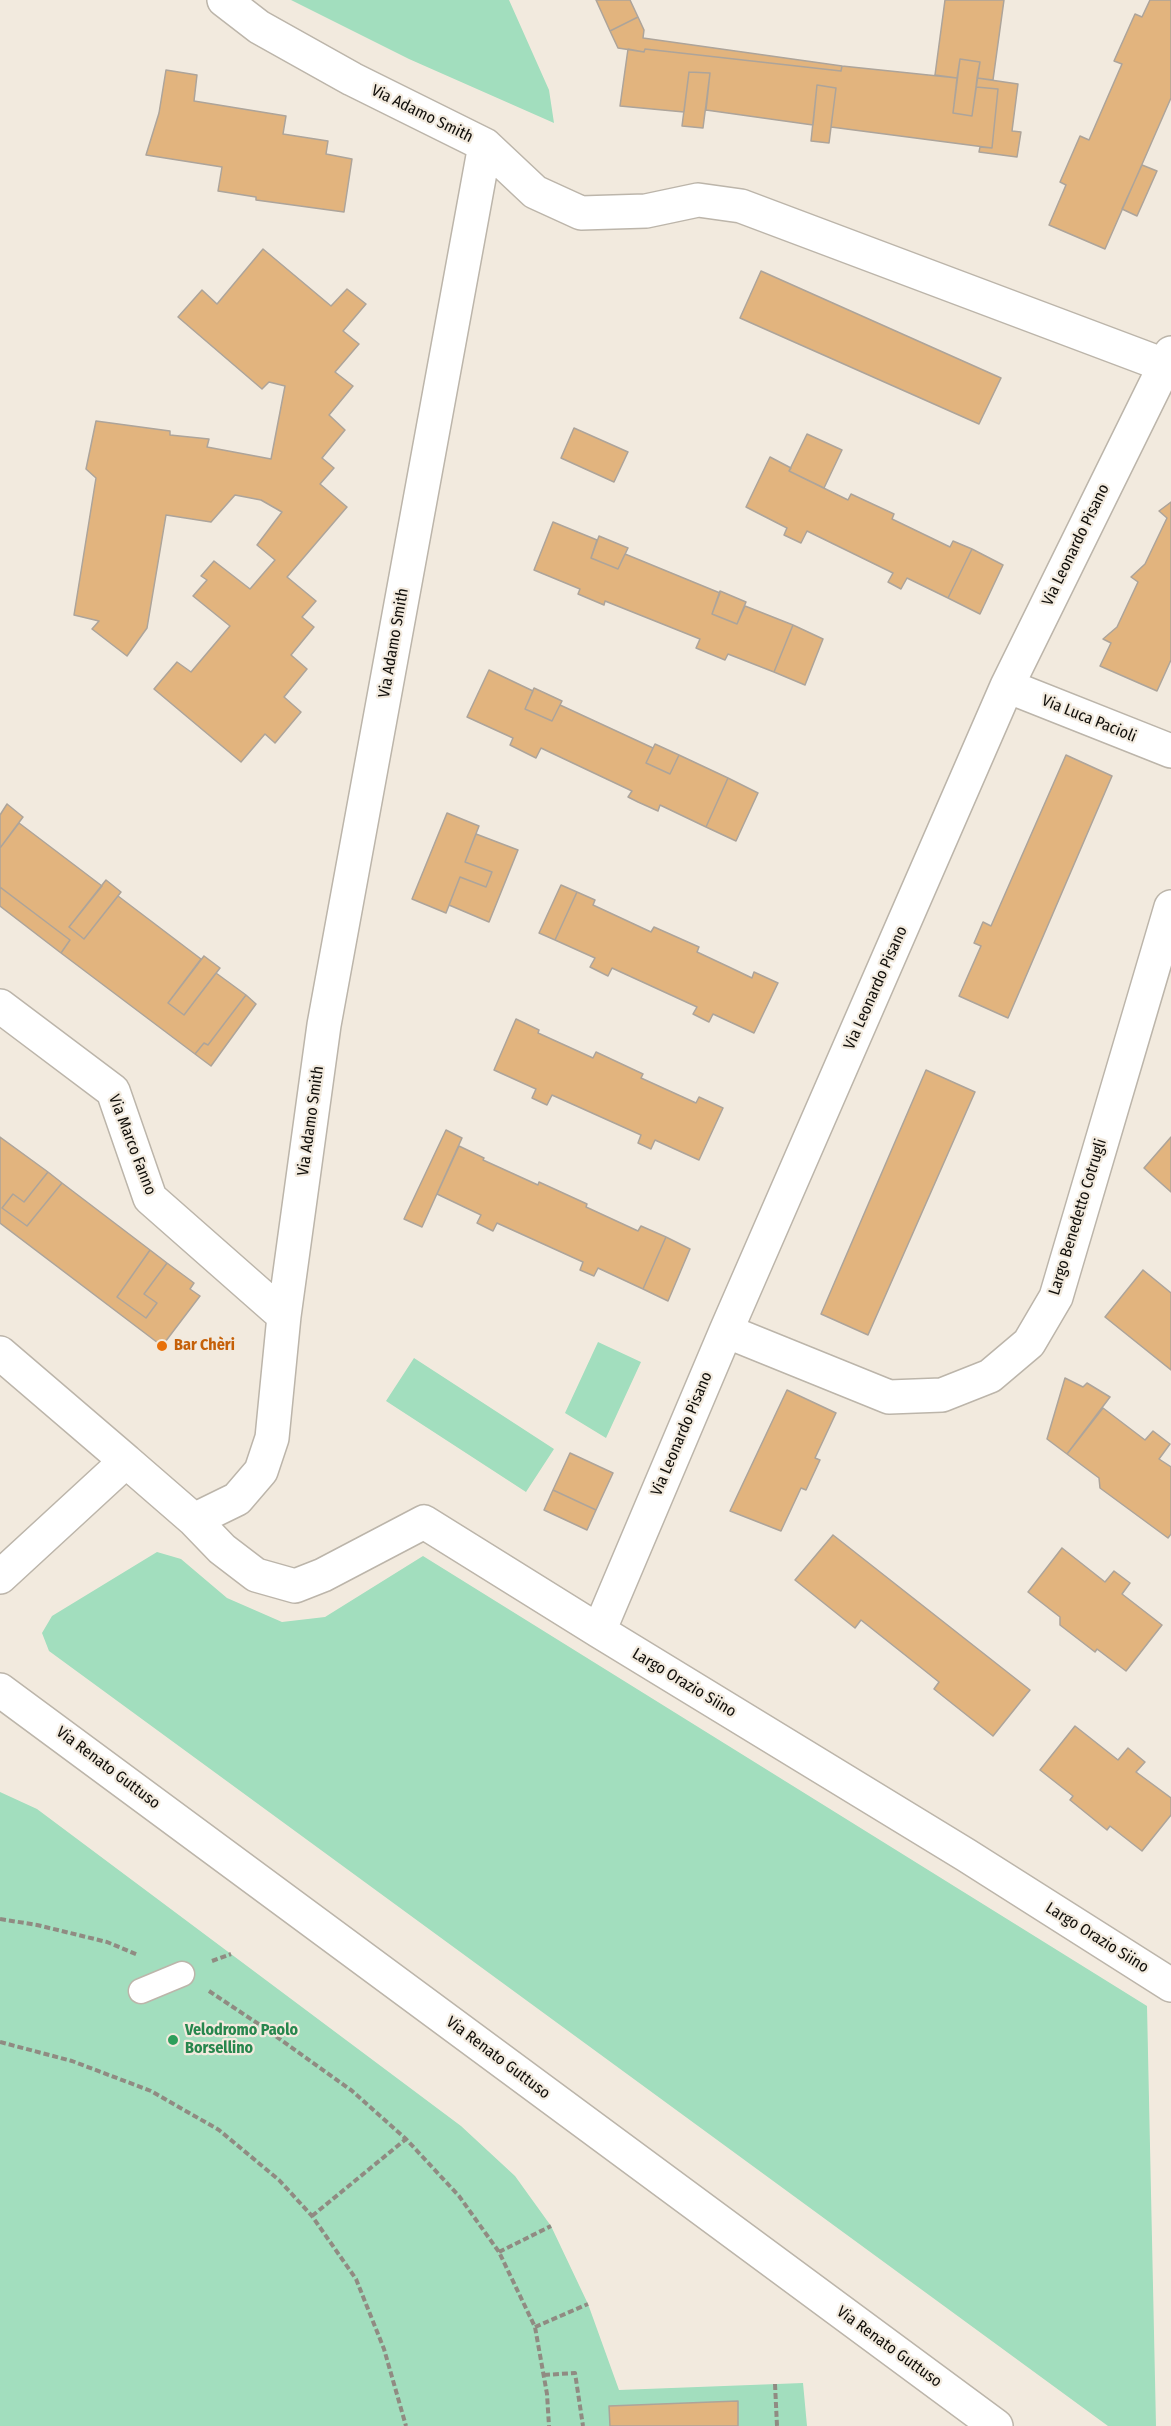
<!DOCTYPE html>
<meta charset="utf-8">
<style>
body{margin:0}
canvas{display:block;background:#f2eade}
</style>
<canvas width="1171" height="2426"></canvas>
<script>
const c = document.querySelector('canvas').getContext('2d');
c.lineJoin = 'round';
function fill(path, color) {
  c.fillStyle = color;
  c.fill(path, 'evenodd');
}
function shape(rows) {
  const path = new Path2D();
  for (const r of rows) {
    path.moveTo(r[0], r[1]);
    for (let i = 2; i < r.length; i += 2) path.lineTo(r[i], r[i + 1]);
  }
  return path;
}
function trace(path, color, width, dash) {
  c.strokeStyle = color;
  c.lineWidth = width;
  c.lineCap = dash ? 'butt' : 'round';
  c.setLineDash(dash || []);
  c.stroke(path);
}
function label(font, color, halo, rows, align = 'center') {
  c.font = font + ' "Fira Sans Condensed",sans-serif';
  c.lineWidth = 4.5;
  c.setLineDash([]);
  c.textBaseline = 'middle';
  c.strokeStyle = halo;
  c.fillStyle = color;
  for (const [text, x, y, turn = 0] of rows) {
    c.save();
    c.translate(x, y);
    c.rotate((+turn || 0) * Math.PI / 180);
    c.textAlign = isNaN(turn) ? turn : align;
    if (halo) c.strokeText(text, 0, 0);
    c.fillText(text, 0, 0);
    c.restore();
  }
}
fill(shape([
 [291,0,509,0,549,90,554,123,409,59],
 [598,1342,641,1362,606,1438,565,1413],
 [414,1358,554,1449,526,1492,386,1401],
 [157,1552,181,1559,227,1598,282,1622,325,1617,423,1556,1147,2006,1156,2426,1108,2426,49,1651,42,1633,52,1616],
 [0,1792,37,1809,231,1954,461,2126,515,2176,551,2226,588,2304,619,2390,803,2383,807,2426,0,2426]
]), '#a2debe');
const building = shape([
 [596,0,630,0,638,17,610,31,596,0],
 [945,0,1004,0,993,80,977,78,980,62,960,59,957,78,935,75,945,0],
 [1150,0,1171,0,1171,98,1105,249,1049,225,1066,185,1060,182,1080,136,1089,140,1122,64,1114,61,1135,14,1142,17,1150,0],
 [638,17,644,30,643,38,842,66,841,71,645,49,644,52,618,48,610,31,638,17],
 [628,49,644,52,645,49,841,71,842,66,957,78,953,113,972,116,976,87,998,89,992,148,831,127,836,88,817,85,813,125,706,110,710,73,689,72,684,112,620,106,628,49],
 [960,59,980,62,972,116,953,113,960,59],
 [166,70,197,75,194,101,286,116,283,134,328,141,326,154,352,159,344,212,256,200,256,197,218,191,222,167,146,155,159,113,166,70],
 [689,72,710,73,703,128,682,126,689,72],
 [977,78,1018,84,1012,131,1021,132,1017,157,979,152,980,147,992,148,998,89,976,87,977,78],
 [817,85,836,88,829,143,811,141,817,85],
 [1142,165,1157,171,1137,216,1122,209,1142,165],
 [263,249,331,306,347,289,366,304,343,331,359,344,335,372,353,386,329,415,345,430,322,458,334,468,320,484,347,507,287,577,316,601,302,617,314,627,291,655,307,669,284,697,301,712,275,743,265,734,241,762,154,689,177,662,191,672,230,626,193,596,207,580,201,576,214,561,250,589,275,560,257,545,282,512,261,500,235,495,211,522,166,515,147,628,127,656,92,629,99,621,74,615,96,478,86,469,96,421,170,431,170,435,209,439,207,447,271,459,285,386,269,382,262,389,178,317,202,290,217,304,263,249],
 [761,271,1001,378,979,424,740,318,761,271],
 [574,428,628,452,614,482,561,458,574,428],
 [807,434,842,450,824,488,789,471,807,434],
 [770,457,791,468,789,471,848,500,851,494,894,514,892,519,950,547,953,541,972,549,948,598,907,578,901,589,888,582,893,573,807,531,801,543,784,535,787,528,746,507,770,457],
 [1171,502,1171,660,1157,691,1100,666,1111,643,1103,639,1117,627,1138,582,1131,577,1145,564,1167,518,1159,511,1171,502],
 [553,522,597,540,591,558,618,569,625,554,720,593,712,614,737,624,745,606,793,625,774,672,728,654,725,660,696,648,700,639,605,601,604,605,578,594,580,589,534,570,553,522],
 [599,536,628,548,618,569,591,558,599,536],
 [972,549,1003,565,980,614,948,598,972,549],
 [720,591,746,602,737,624,712,614,720,591],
 [793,625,823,639,805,685,774,672,793,625],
 [489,670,533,691,525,709,552,721,560,705,653,748,646,763,670,774,679,755,728,778,706,827,660,805,658,811,638,802,628,797,632,791,541,748,536,758,510,745,513,738,467,717,489,670],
 [534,688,562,701,552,721,525,709,534,688],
 [655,744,679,755,670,774,646,763,655,744],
 [1066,755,1112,776,1008,1018,959,996,981,946,974,943,983,922,991,926,1066,755],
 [728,778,758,793,736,841,706,827,728,778],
 [7,804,23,817,0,848,0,815,7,804],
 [447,813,479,826,465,862,492,872,486,887,460,877,446,913,412,899,447,813],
 [19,823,102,886,69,927,84,939,118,896,201,959,168,1003,184,1015,216,973,246,995,208,1045,204,1043,195,1054,61,953,70,940,0,887,0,848,19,823],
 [476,834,518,850,489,922,449,905,460,877,486,887,492,872,465,862,476,834],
 [106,880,121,892,84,939,69,927,106,880],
 [561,885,577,892,555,940,539,933,561,885],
 [0,887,70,940,61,953,0,906,0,887],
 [577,892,595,900,593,905,651,932,654,927,699,947,697,952,729,967,752,978,754,972,778,983,754,1033,713,1014,709,1022,693,1014,697,1007,612,968,608,976,590,967,595,958,555,940,577,892],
 [204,956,220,968,184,1015,168,1003,204,956],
 [246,995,256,1004,211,1066,195,1054,204,1043,208,1045,246,995],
 [516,1019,539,1030,538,1033,593,1058,596,1052,643,1074,641,1078,696,1103,699,1097,723,1108,699,1160,655,1140,651,1149,638,1143,641,1135,552,1095,547,1105,532,1098,536,1089,494,1070,516,1019],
 [926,1070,975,1092,868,1335,821,1314,926,1070],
 [446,1130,462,1138,422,1227,404,1219,446,1130],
 [0,1137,48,1172,24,1202,13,1194,2,1208,27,1226,62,1183,150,1250,117,1297,146,1318,157,1303,144,1294,167,1263,194,1283,190,1289,200,1296,162,1346,0,1223,0,1137],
 [1171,1137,1171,1192,1144,1168,1171,1137],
 [459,1146,484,1158,483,1160,538,1185,539,1182,587,1204,586,1207,638,1231,641,1226,666,1237,643,1289,598,1268,594,1276,580,1270,583,1262,497,1223,493,1231,477,1223,481,1215,437,1194,459,1146],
 [48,1172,62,1183,27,1226,2,1208,13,1194,24,1202,48,1172],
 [666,1237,690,1249,668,1301,643,1289,666,1237],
 [150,1250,167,1263,144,1294,157,1303,146,1318,117,1297,150,1250],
 [1143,1270,1171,1293,1171,1370,1105,1317,1143,1270],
 [1065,1378,1083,1387,1087,1383,1110,1397,1067,1454,1047,1439,1065,1378],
 [787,1390,836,1413,815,1458,820,1460,806,1490,801,1488,781,1531,730,1511,787,1390],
 [1103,1408,1145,1440,1153,1431,1170,1444,1159,1459,1171,1467,1171,1534,1168,1538,1100,1488,1099,1478,1067,1454,1103,1408],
 [570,1453,613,1473,596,1510,553,1490,570,1453],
 [553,1490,596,1510,587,1530,544,1510,553,1490],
 [833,1535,1030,1690,993,1736,934,1689,939,1682,924,1670,861,1620,855,1628,795,1580,833,1535],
 [1062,1548,1105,1582,1114,1571,1130,1583,1122,1594,1162,1625,1126,1671,1097,1649,1095,1652,1060,1625,1060,1617,1028,1592,1062,1548],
 [1075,1726,1118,1760,1128,1748,1145,1762,1136,1772,1171,1798,1171,1815,1142,1851,1110,1826,1107,1830,1070,1800,1073,1796,1040,1770,1075,1726],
 [738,2401,738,2426,610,2426,609,2406,738,2401]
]);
fill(building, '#e2b47e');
trace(building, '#ada49a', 1.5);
const service = shape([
 [141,1991,182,1974]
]);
const minor = shape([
 [485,145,535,192,581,213,646,211,698,200,741,206,1164,365],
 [1007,686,1171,751],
 [0,1006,113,1091,150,1198,284,1316],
 [726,1331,889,1397,942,1395,990,1376,1029,1343,1056,1297,1171,907],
 [0,1353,126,1461],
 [194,1520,222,1549,256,1575,295,1586,323,1575,424,1522,599,1631,966,1855,1171,1985],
 [0,1577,126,1461,194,1520,237,1499,261,1471,272,1438,284,1316,324,1025,485,145,352,79,259,27,224,0],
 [599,1631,726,1331,1007,686,1171,353],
 [0,1690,996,2426]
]);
trace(service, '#bcb5aa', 27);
trace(minor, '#bcb5aa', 36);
trace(shape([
 [0,1919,37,1925,107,1942,138,1955],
 [212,1961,231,1954],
 [209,1991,260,2025,351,2090,406,2139,459,2196,499,2252,535,2327,547,2394,549,2426],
 [0,2042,72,2061,151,2091,219,2130,279,2180,312,2216,356,2279,384,2349,406,2426],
 [312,2216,406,2139],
 [499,2252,551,2226],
 [535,2327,588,2304],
 [544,2375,575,2373,583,2426],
 [775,2384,777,2426]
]), '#908b82', 4, [6, 3]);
trace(service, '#fff', 24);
trace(minor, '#fff', 33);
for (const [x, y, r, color] of [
 [162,1346,6,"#e8710a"],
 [173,2040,6,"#2e9e5b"]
]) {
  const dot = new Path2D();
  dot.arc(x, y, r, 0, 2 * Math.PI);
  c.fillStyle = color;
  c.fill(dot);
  trace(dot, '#f2eade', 2);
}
label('16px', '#100e0a', '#f2eade', [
 ["Via Adamo Smith",422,114,26],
 ["Via Leonardo Pisano",1076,545,-64],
 ["Via Adamo Smith",394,643,-80],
 ["Via Luca Pacioli",1089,719,22],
 ["Via Leonardo Pisano",876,988,-66],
 ["Via Adamo Smith",311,1121,-82],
 ["Via Marco Fanno",132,1145,69],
 ["Largo Benedetto Cotrugli",1078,1217,-73],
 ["Via Leonardo Pisano",682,1434,-67],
 ["Largo Orazio Siino",684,1683,31],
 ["Via Renato Guttuso",108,1768,37],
 ["Largo Orazio Siino",1097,1938,32],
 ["Via Renato Guttuso",498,2058,37],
 ["Via Renato Guttuso",889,2347,36]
]);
label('bold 16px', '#c56008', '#f2eade', [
 ["Bar Chèri",174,1346]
], 'left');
label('bold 16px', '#27864d', '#f2eade', [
 ["Velodromo Paolo",185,2031],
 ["Borsellino",185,2049]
], 'left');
</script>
